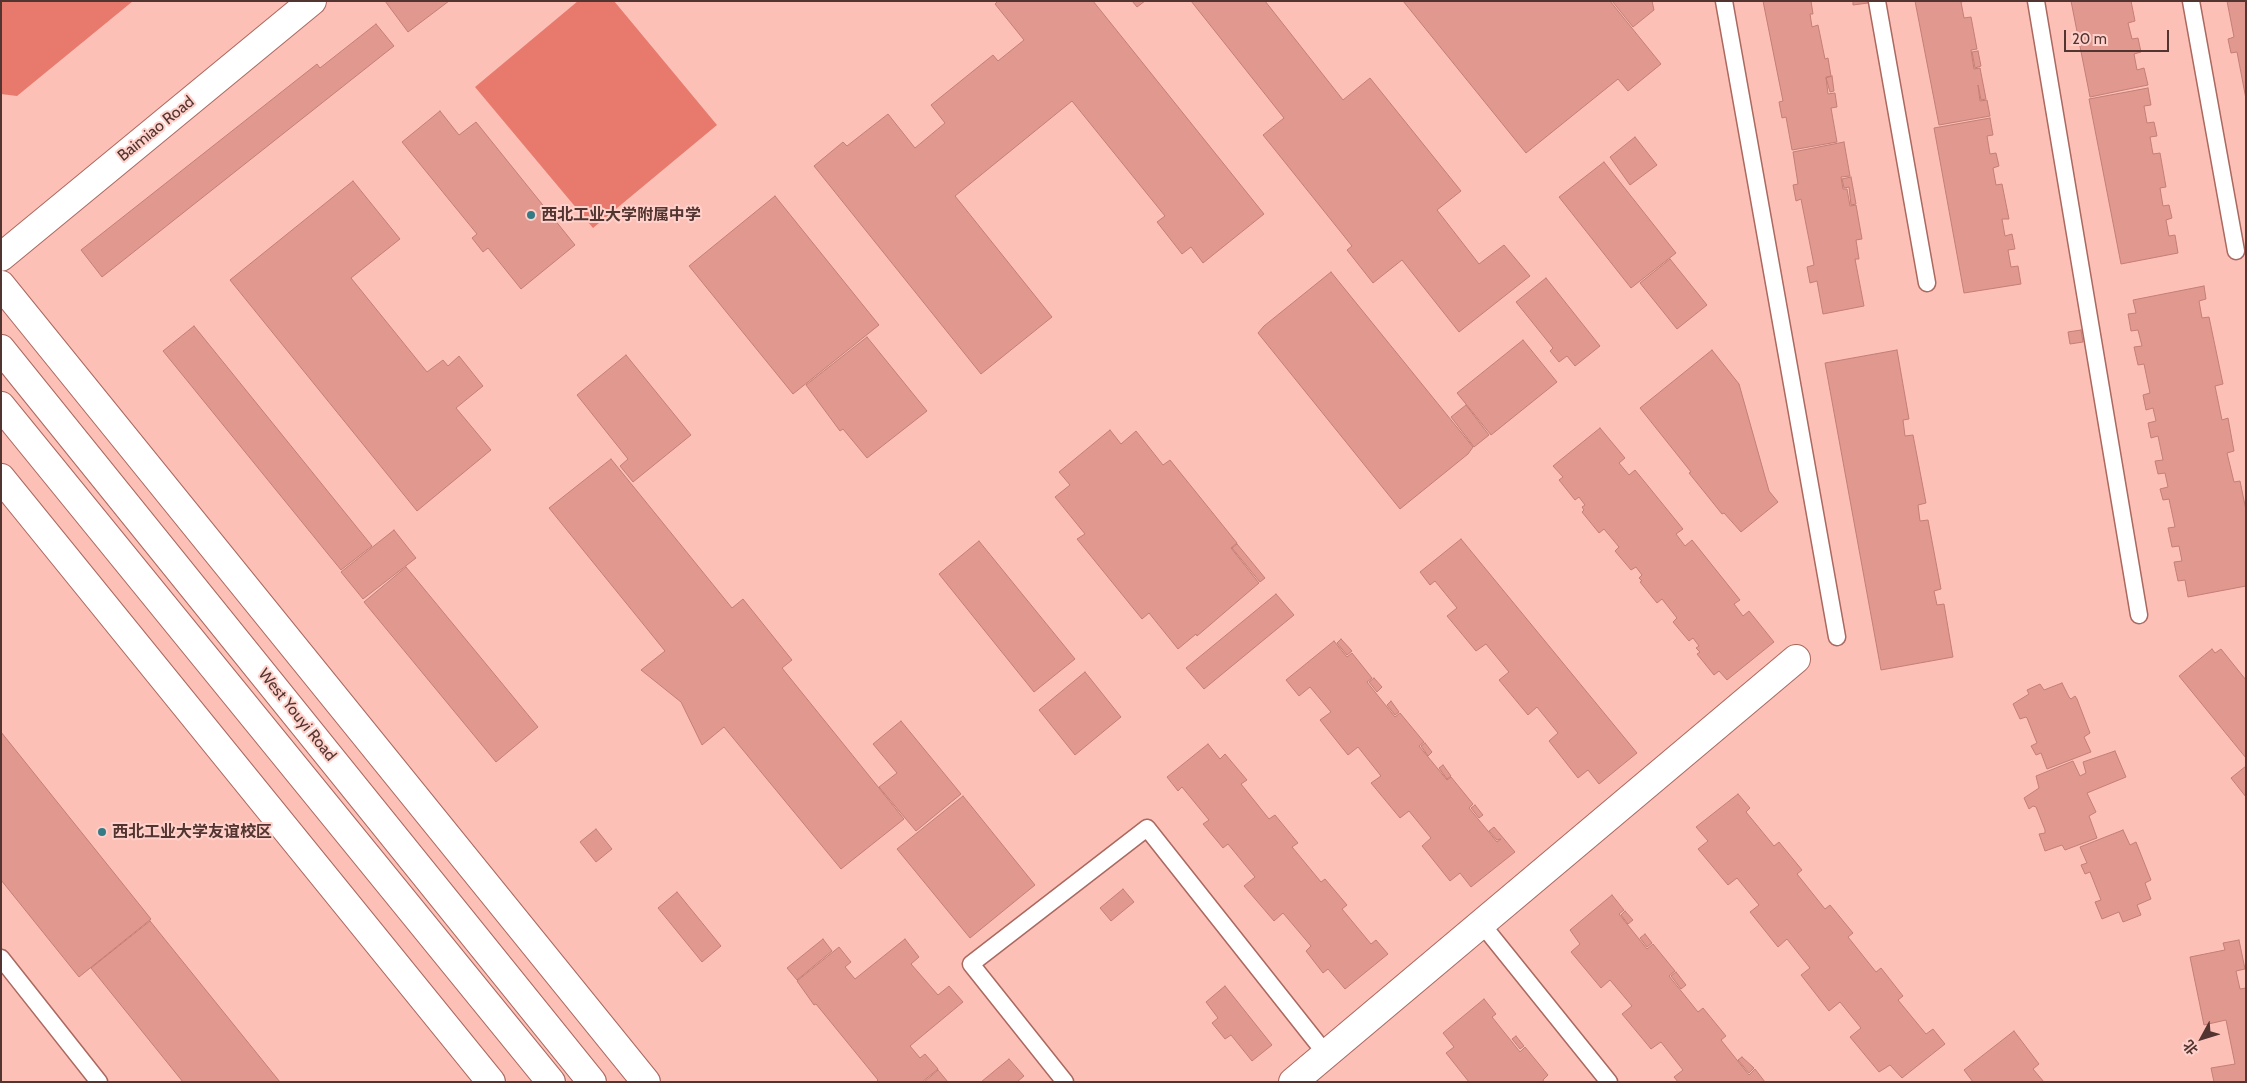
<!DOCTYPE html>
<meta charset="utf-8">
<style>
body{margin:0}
#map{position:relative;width:2247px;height:1083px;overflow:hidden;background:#fcc0b7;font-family:Cabin,"Noto Sans SC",sans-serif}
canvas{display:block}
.frame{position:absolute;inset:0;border:2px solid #523430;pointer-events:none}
.north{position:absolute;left:2177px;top:1013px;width:50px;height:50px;-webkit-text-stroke:4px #ffd1ca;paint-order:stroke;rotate:231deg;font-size:14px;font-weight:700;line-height:20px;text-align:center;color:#523430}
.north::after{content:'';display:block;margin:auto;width:18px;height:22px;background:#523430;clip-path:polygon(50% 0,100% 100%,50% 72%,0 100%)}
.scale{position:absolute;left:2064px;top:30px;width:105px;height:22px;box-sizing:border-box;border:2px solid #523430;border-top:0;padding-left:6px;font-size:15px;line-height:18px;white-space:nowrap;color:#523430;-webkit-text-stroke:4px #ffd1ca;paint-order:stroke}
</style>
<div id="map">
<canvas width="2247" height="1083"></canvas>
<div class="frame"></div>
<div class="north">北</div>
<div class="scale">20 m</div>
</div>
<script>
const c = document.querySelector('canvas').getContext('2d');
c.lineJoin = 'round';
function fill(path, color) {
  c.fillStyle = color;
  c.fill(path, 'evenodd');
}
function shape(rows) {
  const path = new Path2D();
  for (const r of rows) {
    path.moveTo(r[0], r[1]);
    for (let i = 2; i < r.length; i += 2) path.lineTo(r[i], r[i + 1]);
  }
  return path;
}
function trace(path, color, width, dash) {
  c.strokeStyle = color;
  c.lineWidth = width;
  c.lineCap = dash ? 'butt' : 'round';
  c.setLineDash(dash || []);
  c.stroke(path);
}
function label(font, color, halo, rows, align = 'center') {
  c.font = font + ' Cabin,"Noto Sans SC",sans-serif';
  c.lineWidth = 4;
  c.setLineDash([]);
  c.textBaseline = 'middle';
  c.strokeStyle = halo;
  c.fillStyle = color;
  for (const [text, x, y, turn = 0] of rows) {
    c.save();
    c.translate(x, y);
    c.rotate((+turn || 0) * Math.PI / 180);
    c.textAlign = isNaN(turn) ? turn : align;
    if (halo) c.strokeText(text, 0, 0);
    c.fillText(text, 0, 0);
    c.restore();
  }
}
fill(shape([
 [1,1,133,1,17,96,1,94],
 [578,1,614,1,717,125,593,228,475,87]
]), '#e77a6d');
const building = shape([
 [385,1,449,1,408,32,385,1],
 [998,1,1093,1,1264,214,1203,263,1191,247,1182,254,1157,222,1165,216,1072,101,955,196,1052,317,981,374,814,166,843,142,847,146,888,114,915,148,945,123,931,105,993,55,998,61,1024,40,995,4,998,1],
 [1132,1,1145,1,1137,7,1132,1],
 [1191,1,1265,1,1343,100,1370,78,1461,191,1437,210,1479,264,1504,245,1530,276,1459,332,1402,260,1373,283,1347,250,1352,246,1263,135,1284,118,1191,1],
 [1403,1,1610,1,1661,64,1628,91,1618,79,1526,153,1403,1],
 [1612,1,1652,1,1654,10,1633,27,1612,1],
 [1763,1,1811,1,1813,14,1810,14,1812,27,1818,25,1825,59,1828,58,1831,76,1826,77,1828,94,1835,93,1837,107,1831,108,1837,142,1792,150,1786,117,1782,118,1779,102,1783,101,1763,1],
 [1853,1,1868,1,1868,3,1853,5,1853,1],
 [1915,1,1965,1,1961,2,1964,18,1971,17,1977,49,1971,50,1974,69,1980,68,1986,99,1981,100,1978,85,1980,101,1987,100,1990,116,1939,125,1915,1],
 [2071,1,2131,1,2135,21,2128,23,2132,39,2138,38,2141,52,2134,54,2137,70,2144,68,2148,85,2090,97,2071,1],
 [2227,1,2246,1,2246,99,2237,52,2231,53,2228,39,2234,37,2227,1],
 [376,24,394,46,102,277,81,250,317,64,320,68,376,24],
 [1978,51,1981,66,1975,68,1972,52,1978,51],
 [1832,76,1834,91,1830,92,1826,78,1832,76],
 [2148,88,2151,105,2144,106,2147,123,2154,122,2157,136,2150,137,2153,154,2160,153,2166,187,2160,188,2163,206,2169,205,2172,218,2166,220,2169,236,2175,235,2178,253,2121,264,2089,99,2148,88],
 [440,111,459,135,476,122,575,245,521,289,488,248,483,252,472,238,477,234,402,142,440,111],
 [1990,118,1993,135,1987,136,1990,154,1996,153,1999,166,1993,168,1996,185,2002,184,2009,219,2002,219,2005,236,2012,234,2015,249,2008,250,2011,267,2018,266,2021,284,1964,293,1934,128,1990,118],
 [1635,137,1657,165,1630,185,1610,157,1635,137],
 [1844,142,1850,176,1841,177,1843,189,1847,189,1850,206,1856,205,1862,239,1856,240,1859,259,1855,259,1864,306,1823,314,1817,281,1810,283,1807,267,1814,265,1801,199,1796,201,1793,185,1798,184,1793,152,1844,142],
 [1604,162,1676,253,1631,288,1559,197,1604,162],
 [1851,177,1856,204,1851,205,1849,187,1844,188,1842,179,1851,177],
 [353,181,400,239,351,278,427,372,443,360,448,366,459,356,483,386,456,408,491,450,417,511,230,280,353,181],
 [775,196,879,325,793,394,689,266,775,196],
 [1670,259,1707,305,1677,329,1640,283,1670,259],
 [1331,272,1473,447,1468,454,1400,509,1258,333,1264,326,1331,272],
 [1546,278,1600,346,1575,366,1567,356,1559,362,1550,351,1553,348,1516,302,1546,278],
 [2204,286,2206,299,2199,301,2202,318,2209,317,2223,384,2215,386,2222,420,2228,418,2234,451,2227,453,2234,482,2240,481,2246,510,2246,586,2188,597,2185,580,2178,581,2174,562,2182,561,2179,546,2172,547,2168,528,2175,527,2169,499,2163,500,2160,489,2168,487,2165,473,2158,474,2155,461,2163,460,2158,436,2151,438,2148,423,2156,421,2153,408,2146,410,2143,395,2150,393,2144,364,2138,365,2134,347,2142,346,2138,330,2131,331,2128,314,2136,313,2133,300,2204,286],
 [194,326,372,546,341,570,163,351,194,326],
 [2081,330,2083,342,2070,344,2068,332,2081,330],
 [867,337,927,411,867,458,843,429,840,431,806,385,867,337],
 [1523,340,1557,382,1491,435,1457,393,1523,340],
 [1712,350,1739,384,1769,491,1778,502,1741,532,1724,513,1722,514,1689,473,1691,472,1640,408,1712,350],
 [1897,350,1909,419,1903,420,1905,436,1913,435,1926,503,1918,505,1920,521,1928,520,1941,589,1934,591,1937,605,1944,604,1953,657,1881,670,1825,363,1897,350],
 [626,355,691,435,633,482,620,466,628,459,577,395,626,355],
 [1466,405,1489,435,1474,447,1451,417,1466,405],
 [1600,428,1625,458,1619,463,1629,475,1635,470,1683,529,1676,534,1685,546,1692,540,1740,600,1734,604,1743,616,1749,611,1774,642,1727,680,1719,671,1714,675,1697,654,1700,652,1696,648,1699,646,1693,638,1689,641,1673,622,1677,618,1662,599,1657,603,1640,582,1642,581,1639,578,1642,575,1636,567,1631,570,1615,551,1619,547,1604,529,1599,533,1582,512,1584,510,1582,507,1585,505,1579,497,1575,500,1559,480,1563,477,1553,466,1600,428],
 [1110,430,1121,444,1136,431,1163,465,1170,460,1237,543,1231,548,1259,583,1197,636,1196,634,1178,649,1149,613,1142,619,1077,539,1085,534,1055,497,1070,485,1059,472,1110,430],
 [611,459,732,608,743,599,792,660,782,668,904,819,841,869,724,727,702,745,681,702,641,670,665,651,549,508,611,459],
 [394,530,416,558,363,599,341,572,394,530],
 [1461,539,1637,753,1599,784,1588,770,1578,778,1549,741,1558,733,1537,707,1528,715,1499,680,1509,672,1486,644,1476,651,1447,616,1457,608,1435,581,1430,585,1420,572,1461,539],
 [979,541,1075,659,1034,692,939,574,979,541],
 [1237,544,1265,578,1260,582,1232,548,1237,544],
 [406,567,538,727,496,762,364,602,406,567],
 [1276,594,1294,615,1204,689,1186,668,1276,594],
 [1341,639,1352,651,1347,655,1337,643,1341,639],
 [1334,641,1347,657,1352,653,1372,678,1367,682,1395,717,1400,713,1424,742,1419,746,1447,780,1451,777,1473,804,1469,808,1497,842,1501,839,1497,840,1489,831,1494,827,1515,852,1471,887,1460,873,1450,881,1422,846,1431,838,1409,811,1400,818,1371,783,1381,776,1358,747,1348,755,1320,720,1331,712,1310,687,1299,696,1286,680,1334,641],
 [2212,649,2215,653,2221,649,2246,680,2246,758,2179,676,2212,649],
 [1085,672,1121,717,1075,755,1039,710,1085,672],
 [1374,678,1382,687,1377,692,1369,682,1374,678],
 [2062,683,2069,697,2071,699,2075,696,2077,699,2090,733,2084,737,2091,752,2047,769,2041,753,2036,755,2031,746,2037,743,2027,718,2026,717,2020,719,2013,704,2029,694,2027,690,2040,684,2044,690,2062,683],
 [1391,701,1399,712,1395,715,1387,705,1391,701],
 [901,721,961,794,916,831,879,787,897,773,873,744,901,721],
 [1,732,151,919,79,977,1,880,1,732],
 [1425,743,1432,752,1428,756,1421,746,1425,743],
 [1208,744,1220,759,1225,754,1247,780,1241,784,1269,819,1275,815,1298,843,1292,847,1321,882,1325,879,1347,905,1342,909,1371,944,1376,940,1388,954,1345,989,1328,969,1323,973,1306,951,1311,946,1283,913,1274,921,1244,886,1255,877,1228,844,1223,848,1203,824,1209,820,1182,787,1178,791,1167,777,1208,744],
 [2115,751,2126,777,2087,793,2096,812,2089,816,2097,838,2065,850,2062,845,2045,851,2039,834,2045,833,2045,830,2036,807,2033,806,2029,809,2024,798,2039,788,2036,776,2073,761,2080,776,2086,773,2083,762,2115,751],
 [1443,765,1451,776,1447,779,1439,768,1443,765],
 [2246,766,2246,797,2231,778,2246,766],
 [1738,794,1750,808,1746,812,1774,846,1779,842,1802,870,1797,874,1825,909,1830,905,1853,933,1848,937,1876,972,1881,968,1903,996,1898,1000,1926,1034,1933,1029,1945,1044,1902,1078,1890,1065,1879,1072,1850,1037,1861,1028,1840,1002,1829,1011,1801,975,1810,968,1787,939,1778,947,1750,912,1759,905,1737,878,1728,885,1698,849,1708,841,1696,827,1738,794],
 [963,796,1035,885,970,938,897,849,963,796],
 [1475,805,1483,815,1479,818,1471,808,1475,805],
 [596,829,612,849,596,862,580,842,596,829],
 [2123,830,2130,845,2136,842,2151,880,2145,883,2151,899,2137,905,2141,915,2123,922,2119,912,2102,919,2095,902,2101,900,2090,872,2085,874,2081,865,2087,863,2080,847,2123,830],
 [1123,889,1134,902,1111,921,1100,908,1123,889],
 [677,892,721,946,702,962,658,908,677,892],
 [1612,895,1624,910,1619,914,1647,949,1653,944,1675,971,1669,976,1698,1012,1703,1008,1726,1036,1721,1040,1749,1075,1755,1069,1765,1082,1678,1082,1674,1077,1683,1070,1661,1042,1651,1049,1622,1014,1632,1006,1610,980,1601,988,1571,952,1580,944,1570,930,1612,895],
 [1625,911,1633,920,1628,924,1621,915,1625,911],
 [150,921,280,1082,183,1082,91,968,150,921],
 [1645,934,1652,943,1647,947,1640,938,1645,934],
 [823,939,832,951,797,980,787,968,823,939],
 [905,939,919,957,911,964,938,995,949,986,963,1002,910,1046,920,1058,925,1054,938,1069,922,1082,876,1082,878,1080,816,1004,814,1005,797,981,839,947,851,962,845,967,855,979,905,939],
 [2239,940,2245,969,2236,971,2240,989,2246,988,2246,1082,2214,1082,2211,1068,2235,1064,2226,1020,2204,1025,2190,957,2225,950,2223,943,2239,940],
 [1676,972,1686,985,1681,989,1671,976,1676,972],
 [1225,986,1272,1045,1252,1061,1231,1035,1225,1039,1212,1023,1218,1018,1206,1002,1225,986],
 [1484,999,1496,1014,1492,1017,1520,1052,1525,1047,1548,1075,1543,1080,1544,1082,1469,1082,1446,1053,1454,1047,1443,1033,1484,999],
 [2014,1031,2039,1064,2033,1069,2044,1082,1973,1082,1964,1070,2014,1031],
 [1516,1036,1524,1046,1520,1049,1512,1039,1516,1036],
 [1742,1057,1754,1068,1749,1073,1738,1060,1742,1057],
 [1009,1059,1024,1076,1017,1082,981,1082,1009,1059],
 [938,1070,948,1082,924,1082,938,1070]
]);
fill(building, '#e0988f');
trace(building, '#c47e75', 1);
const service = shape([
 [1724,1,1837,637],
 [1877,1,1927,283],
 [2036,1,2139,615],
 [2191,1,2236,251],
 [1481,923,1609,1082],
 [1,958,99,1082],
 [1065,1082,971,964,1147,828,1326,1054]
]);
const minor = shape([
 [1293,1082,1796,659]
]);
const tertiary = shape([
 [1,257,312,1],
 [1,285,646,1082],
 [1,478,491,1082]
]);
const secondary = shape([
 [1,349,592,1082],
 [1,406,551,1082]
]);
trace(service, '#ab685f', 19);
trace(minor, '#ab685f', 30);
trace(tertiary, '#ab685f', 30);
trace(secondary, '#ab685f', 30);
trace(service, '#fff', 16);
trace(minor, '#fff', 28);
trace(tertiary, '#fff', 28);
trace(secondary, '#fff', 28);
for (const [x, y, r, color] of [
 [531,215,5,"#347b85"],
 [102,832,5,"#347b85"]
]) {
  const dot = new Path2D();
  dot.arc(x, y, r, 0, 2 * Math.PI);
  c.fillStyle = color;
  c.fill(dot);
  trace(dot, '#ffd1ca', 2);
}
label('16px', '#523430', '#ffd1ca', [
 ["Baimiao Road",156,129,-39],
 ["West Youyi Road",297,715,51]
]);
label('bold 16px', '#523430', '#ffd1ca', [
 ["西北工业大学附属中学",541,215],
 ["西北工业大学友谊校区",112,832]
], 'left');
</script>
